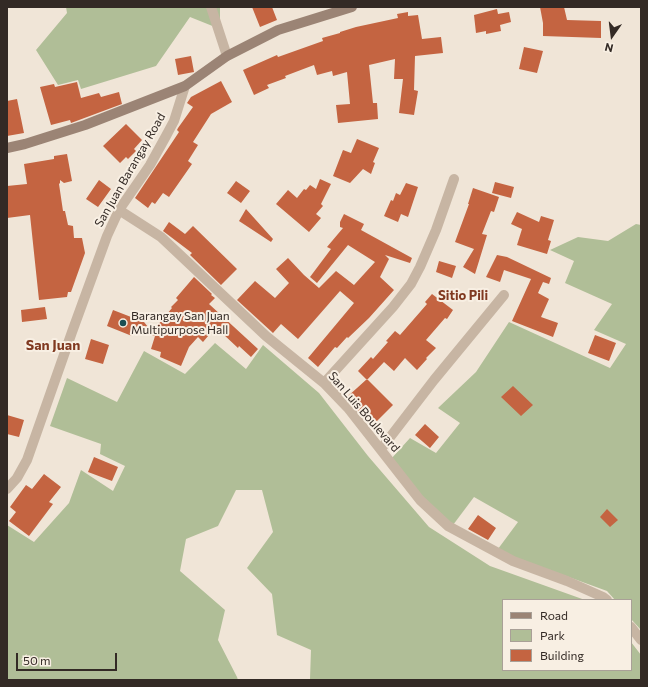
<!DOCTYPE html>
<style>
body{margin:0}
#map{position:relative;width:648px;height:687px;overflow:hidden;background:#f0e5d7;font-family:Commissioner,sans-serif}
canvas{display:block}
.frame{position:absolute;inset:0;border:8px solid #332a25;pointer-events:none}
.legend{position:absolute;left:502px;top:599px;width:130px;height:72px;box-sizing:border-box;background:#f8efe3;border:1px solid #a9a097;margin:0;padding:5px 7px;list-style:none;font-size:12px;color:#332a25}
.legend li{display:flex;align-items:center;gap:8px;height:20px}
.legend b{width:20px;border:1px solid #a9a097}
.north{position:absolute;left:592px;top:16px;width:40px;height:40px;-webkit-text-stroke:3px #f8efe3;paint-order:stroke;rotate:194deg;font-size:11px;font-weight:700;line-height:16px;text-align:center;color:#332a25}
.north::after{content:'';display:block;margin:auto;width:14px;height:18px;background:#332a25;clip-path:polygon(50% 0,100% 100%,50% 72%,0 100%)}
.scale{position:absolute;left:16px;top:653px;width:101px;height:18px;box-sizing:border-box;border:2px solid #332a25;border-top:0;padding-left:5px;font-size:12px;line-height:14px;white-space:nowrap;color:#332a25;-webkit-text-stroke:3px #f8efe3;paint-order:stroke}
</style>
<div id="map">
<canvas width="648" height="687"></canvas>
<div class="frame"></div>
<ul class="legend">
<li><b style="height:5px;background:#9b8475"></b>Road</li>
<li><b style="height:11px;background:#b0be97"></b>Park</li>
<li><b style="height:11px;background:#c46441"></b>Building</li>
</ul>
<div class="north">N</div>
<div class="scale">50 m</div>
</div>
<script>
const c = document.querySelector('canvas').getContext('2d');
c.lineJoin = 'round';
function fill(path, color) {
  c.fillStyle = color;
  c.fill(path, 'evenodd');
}
function shape(rows) {
  const path = new Path2D();
  for (const r of rows) {
    path.moveTo(r[0], r[1]);
    for (let i = 2; i < r.length; i += 2) path.lineTo(r[i], r[i + 1]);
  }
  return path;
}
function trace(path, color, width, dash) {
  c.strokeStyle = color;
  c.lineWidth = width;
  c.lineCap = dash ? 'butt' : 'round';
  c.setLineDash(dash || []);
  c.stroke(path);
}
function label(font, color, halo, rows, align = 'center') {
  c.font = font + ' Commissioner,sans-serif';
  c.lineWidth = 4;
  c.setLineDash([]);
  c.textBaseline = 'middle';
  c.strokeStyle = halo;
  c.fillStyle = color;
  for (const [text, x, y, turn = 0] of rows) {
    c.save();
    c.translate(x, y);
    c.rotate((+turn || 0) * Math.PI / 180);
    c.textAlign = isNaN(turn) ? turn : align;
    if (halo) c.strokeText(text, 0, 0);
    c.fillText(text, 0, 0);
    c.restore();
  }
}
fill(shape([
 [66,7,220,7,220,29,190,17,156,66,81,89,78,80,58,85,36,50,67,13],
 [636,224,641,225,641,630,631,619,631,600,615,600,607,591,544,568,495,553,518,522,474,497,453,525,424,500,391,459,410,438,436,453,460,423,438,408,476,372,509,322,610,368,626,344,594,330,612,304,565,283,574,261,550,250,578,237,608,241],
 [215,343,246,369,263,345,319,393,368,456,429,527,490,566,585,600,503,600,503,670,631,670,631,642,641,655,641,680,309,680,310,679,311,650,277,635,272,594,247,568,273,532,262,490,236,490,218,526,186,539,180,571,225,610,218,640,237,677,238,680,7,680,7,525,34,542,69,503,81,470,113,491,125,466,100,454,101,444,50,426,67,378,117,402,144,351,185,374]
]), '#b0be97');
fill(shape([
 [252,7,272,7,277,20,260,27],
 [540,7,564,7,567,20,601,21,601,38,543,36,543,23],
 [497,9,498,14,509,12,511,22,500,25,501,31,486,34,486,31,476,33,474,15],
 [408,12,408,16,418,15,422,39,441,37,443,53,415,56,414,90,418,91,414,115,399,113,403,79,394,79,395,59,369,65,373,103,377,103,378,119,338,123,336,105,350,104,347,72,333,76,332,71,317,75,314,65,285,76,286,78,267,85,269,88,254,95,243,70,277,55,278,57,323,41,322,38,340,33,340,32,356,27,398,18,397,14],
 [524,47,543,51,537,73,519,69],
 [191,56,194,72,178,75,175,59],
 [221,81,232,102,211,114,193,142,198,145,188,161,192,164,169,197,163,193,155,204,152,202,148,208,135,198,179,132,177,130,178,128,193,107,187,103,191,97],
 [77,82,81,98,99,93,101,97,119,92,122,104,71,123,70,120,51,125,40,87,54,84,55,87],
 [17,99,24,133,7,136,7,101],
 [126,124,142,140,134,149,136,151,128,159,126,157,120,163,103,146],
 [357,139,379,148,373,162,375,163,371,174,363,169,350,183,333,176,343,150,351,153],
 [67,154,72,181,64,183,60,180,60,183,59,184,63,211,65,211,68,225,73,226,74,238,82,238,85,253,71,292,68,292,67,297,39,300,30,215,7,218,7,186,27,184,24,164,54,159,54,156],
 [320,179,331,184,321,204,323,206,316,214,321,218,309,232,276,204,288,190,297,198,304,189,306,190,310,185,316,189],
 [99,180,111,189,98,207,86,199],
 [236,181,250,191,241,203,227,193],
 [495,182,514,187,511,198,492,193],
 [406,183,418,187,408,217,401,214,398,222,384,216,391,200,393,201,396,193,400,195],
 [473,188,499,197,494,212,491,211,482,234,487,235,475,274,463,267,474,249,455,242,469,204,468,204],
 [246,209,273,239,271,242,239,221],
 [517,212,539,222,541,216,554,220,548,240,551,241,547,254,517,245,522,229,511,224],
 [344,214,364,224,361,230,412,258,410,263,385,255,389,259,380,277,394,290,369,318,348,338,347,337,337,348,335,347,318,367,308,358,354,303,340,291,298,339,281,324,273,333,237,300,255,281,275,298,289,283,276,269,288,258,304,275,319,288,336,271,354,285,375,262,348,245,317,283,310,277,331,249,327,247,343,228,340,227,340,222],
 [169,222,185,234,193,226,237,269,221,285,190,255,192,253,163,231],
 [497,255,507,257,551,278,549,284,543,282,538,293,549,299,541,317,558,323,553,337,512,321,531,279,504,270,500,282,486,277],
 [439,261,456,266,452,278,436,272],
 [194,277,212,294,211,295,215,298,209,304,258,349,251,357,239,346,238,348,223,334,222,336,214,329,203,342,198,337,189,347,181,366,160,357,161,352,151,349,155,336,135,331,132,336,107,326,113,310,144,322,152,332,172,308,171,307,178,300,176,298],
 [432,294,453,310,447,319,445,318,426,340,436,348,426,358,427,359,417,370,405,358,394,371,384,362,367,380,358,371,371,357,373,359,388,342,386,341,395,331,400,335,427,304,425,302],
 [45,307,47,319,22,322,21,310],
 [595,335,616,343,609,361,588,353],
 [91,339,109,345,103,364,85,359],
 [367,379,393,405,376,422,363,409,360,413,347,397],
 [513,386,533,405,521,416,501,397],
 [7,415,24,420,19,437,7,434],
 [425,424,439,437,430,448,415,435],
 [94,457,118,467,112,481,88,472],
 [44,474,61,487,49,502,53,504,29,536,9,521,16,512,10,507,26,485,32,489],
 [607,509,618,520,610,527,600,517],
 [478,515,496,528,488,540,468,529]
]), '#c46441');
trace(shape([
 [211,7,227,56],
 [119,210,161,237,266,336,324,383,348,408,420,500,448,526,513,561,567,581,603,597,607,600],
 [324,383,393,307,411,284,420,267,436,230,454,179],
 [381,449,434,380,504,295],
 [7,489,17,478,27,460,72,332,107,236,119,210,150,165,166,136,174,121,185,86],
 [631,627,641,640]
]), '#c7b5a3', 10);
trace(shape([
 [7,148,25,144,85,125,185,86,227,56,278,30,352,7]
]), '#9b8475', 10);
for (const [x, y, r, color] of [
 [123,323,4,"#1c4e53"]
]) {
  const dot = new Path2D();
  dot.arc(x, y, r, 0, 2 * Math.PI);
  c.fillStyle = color;
  c.fill(dot);
  trace(dot, '#f8efe3', 1.5);
}
label('12px', '#332a25', '#f8efe3', [
 ["San Juan Barangay Road",130,170,-60],
 ["San Luis Boulevard",364,412,49]
]);
label('12px', '#332a25', '#f8efe3', [
 ["Barangay San Juan",131,316],
 ["Multipurpose Hall",131,330]
], 'left');
label('bold 13px', '#803920', '#f8efe3', [
 ["Sitio Pili",463,296]
]);
label('bold 14px', '#803920', '#f8efe3', [
 ["San Juan",53,345]
]);
</script>
